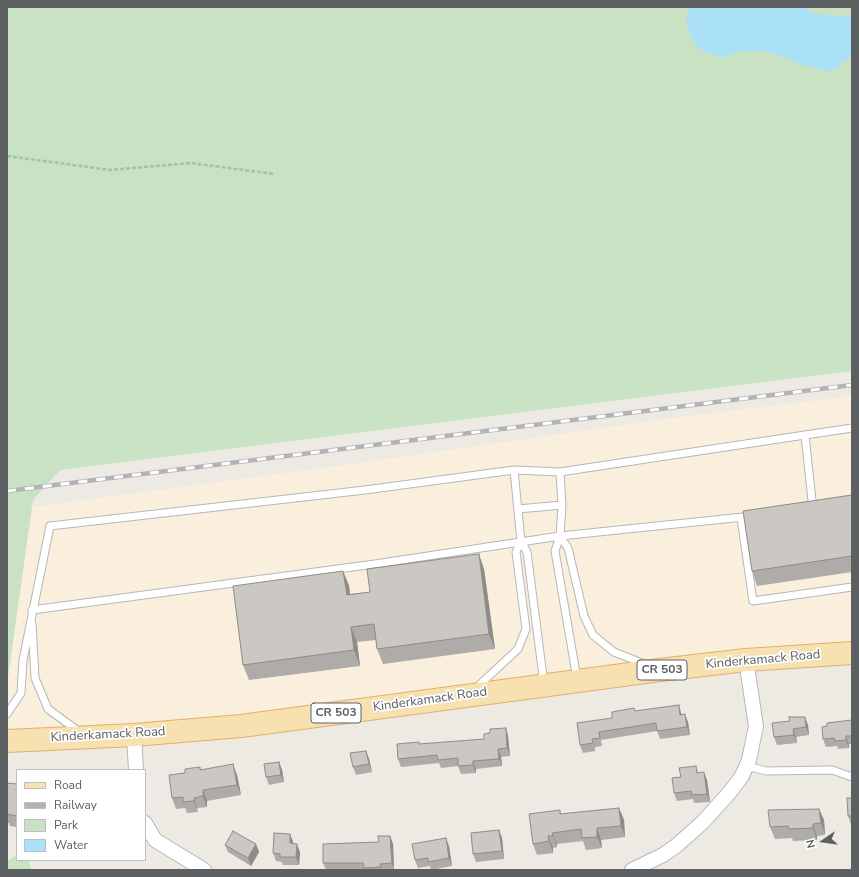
<!DOCTYPE html>
<style>
body{margin:0}
#map{position:relative;width:859px;height:877px;overflow:hidden;background:#edeae4;font-family:"Nunito Sans",sans-serif}
canvas{display:block}
.frame{position:absolute;inset:0;border:8px solid #5c6063;pointer-events:none}
.legend{position:absolute;left:16px;top:769px;width:130px;height:92px;box-sizing:border-box;background:#fff;border:1px solid #bebfc1;margin:0;padding:5px 7px;list-style:none;font-size:12px;color:#5c6063}
.legend li{display:flex;align-items:center;gap:8px;height:20px}
.legend b{width:20px;border:1px solid #bebfc1}
.north{position:absolute;left:803px;top:821px;width:40px;height:40px;-webkit-text-stroke:3px #fff;paint-order:stroke;rotate:257deg;font-size:11px;font-weight:700;line-height:16px;text-align:center;color:#5c6063}
.north::after{content:'';display:block;margin:auto;width:14px;height:18px;background:#5c6063;clip-path:polygon(50% 0,100% 100%,50% 72%,0 100%)}
</style>
<div id="map">
<canvas width="859" height="877"></canvas>
<div class="frame"></div>
<ul class="legend">
<li><b style="height:5px;background:#f7e1b0"></b>Road</li>
<li><b style="height:5px;background:#b2b3b3"></b>Railway</li>
<li><b style="height:11px;background:#c8e2c3"></b>Park</li>
<li><b style="height:11px;background:#abe1f7"></b>Water</li>
</ul>
<div class="north">N</div>
</div>
<script>
const c = document.querySelector('canvas').getContext('2d');
c.lineJoin = 'round';
function fill(path, color) {
  c.fillStyle = color;
  c.fill(path, 'evenodd');
}
function shape(rows) {
  const path = new Path2D();
  for (const r of rows) {
    path.moveTo(r[0], r[1]);
    for (let i = 2; i < r.length; i += 2) path.lineTo(r[i], r[i + 1]);
  }
  return path;
}
function trace(path, color, width, dash) {
  c.strokeStyle = color;
  c.lineWidth = width;
  c.lineCap = dash ? 'butt' : 'round';
  c.setLineDash(dash || []);
  c.stroke(path);
}
function label(font, color, halo, rows, align = 'center') {
  c.font = font + ' "Nunito Sans",sans-serif';
  c.lineWidth = 3.5;
  c.setLineDash([]);
  c.textBaseline = 'middle';
  c.strokeStyle = halo;
  c.fillStyle = color;
  for (const [text, x, y, turn = 0] of rows) {
    c.save();
    c.translate(x, y);
    c.rotate((+turn || 0) * Math.PI / 180);
    c.textAlign = isNaN(turn) ? turn : align;
    if (halo) c.strokeText(text, 0, 0);
    c.fillText(text, 0, 0);
    c.restore();
  }
}
fill(shape([
 [852,396,852,653,7,741,7,684,32,507,330,467,665,419]
]), '#faefdc');
fill(shape([
 [7,7,852,7,852,371,60,470,33,500,7,684],
 [17,855,17,860,29,860,31,870,7,870,7,861]
]), '#c8e2c3');
fill(shape([
 [690,7,803,7,815,14,852,17,852,56,834,70,826,72,815,67,801,65,789,58,760,50,742,51,724,57,710,54,698,48,691,38,686,19]
]), '#abe1f7');
const lane = shape([
 [514,470,560,472],
 [518,509,562,505],
 [813,510,805,435,852,428],
 [741,518,753,601,852,587],
 [560,536,568,548,584,616,593,635,614,652,647,665],
 [32,610,375,564,560,536,753,516],
 [32,624,35,678,48,709,81,733],
 [577,679,555,551,560,536,562,505,560,472,805,435],
 [475,689,518,649,526,629,516,552,521,541],
 [7,714,21,693,23,660,50,526,365,490,514,470,521,541,527,552,544,684],
 [747,766,766,771,832,770,852,777]
]);
const street = shape([
 [134,735,136,770],
 [145,823,155,840,204,870],
 [632,870,663,855,676,846,703,822,730,792,742,776,749,760,756,726,746,660]
]);
const primary = shape([
 [7,741,134,735,241,726,660,670,746,660,852,653]
]);
trace(lane, '#b5b7ba', 9);
trace(street, '#b5b7ba', 16);
trace(primary, '#e4ae67', 24);
trace(shape([
 [7,156,110,170,191,163,274,174]
]), '#9fc5a4', 2.5, [4, 2]);
trace(lane, '#fff', 7);
trace(street, '#fff', 14);
trace(primary, '#f7e1b0', 22);
const rail = shape([
 [7,491,852,385]
]);
trace(rail, '#b2b3b3', 4.5);
trace(rail, '#fff', 3, [9]);
fill(shape([
 [852,495,852,572,757,586,752,571],
 [484,569,495,649,383,664,377,649,376,640,357,642,360,666,249,680,243,665,343,571,349,586,350,594,370,592],
 [635,711,681,713,682,714,688,722,690,735,660,739,657,731,601,740,602,746,595,747,595,751,583,753,580,745,612,718],
 [852,720,852,744,849,744,849,748,838,749,837,746,826,747,823,739,827,726],
 [790,721,808,725,809,735,796,737,797,743,777,745,774,737],
 [506,728,508,736,510,756,501,757,502,766,476,769,476,773,461,774,458,766,441,768,439,763,401,767,398,759,484,739,490,733],
 [366,751,369,759,372,772,356,775,353,767],
 [279,762,282,770,284,782,269,785,266,777],
 [696,766,698,772,707,780,710,802,694,803,693,799,677,801,674,793,681,777],
 [200,767,201,770,237,775,241,795,207,801,207,807,197,808,198,812,187,813,185,808,176,809,172,798,185,773],
 [7,783,17,784,17,827,10,826,9,823,7,823],
 [852,798,852,827,848,816],
 [619,808,624,820,625,837,601,840,602,848,586,850,583,841,557,844,557,847,553,848,553,853,537,855,533,844,560,810,561,814],
 [819,809,824,820,825,835,817,836,817,840,793,841,792,838,775,839,770,827],
 [499,830,502,838,504,859,476,862,473,854],
 [290,834,293,842,293,843,300,852,299,865,283,865,282,862,276,861,273,853],
 [390,836,393,844,394,870,326,870,323,863,379,842],
 [256,844,259,852,251,866,228,852,225,845],
 [449,846,452,866,431,870,430,866,418,868,415,860]
]), '#afaba8');
fill(shape([
 [479,554,484,569,495,649,489,634],
 [343,571,349,586,352,610,347,595],
 [351,627,357,642,360,666,354,650],
 [679,705,681,713,683,723,680,715],
 [685,714,688,722,690,735,687,727],
 [805,717,808,725,809,735,806,727],
 [506,728,508,736,510,756,507,748],
 [793,729,796,737,797,743,794,735],
 [846,736,849,744,849,748,846,740],
 [498,749,501,757,502,766,499,759],
 [366,751,369,759,372,772,369,764],
 [473,761,476,769,476,773,473,765],
 [279,762,282,770,284,782,281,775],
 [233,764,237,775,241,795,237,785],
 [704,772,707,780,710,802,707,794],
 [203,790,207,801,207,807,203,796],
 [194,798,197,808,198,812,194,801],
 [619,808,624,820,625,837,621,826],
 [819,809,824,820,825,835,821,823],
 [813,824,817,836,817,840,813,828],
 [597,828,601,840,602,848,597,837],
 [499,830,502,838,504,859,502,851],
 [552,833,557,844,557,847,553,836],
 [290,834,293,842,293,851,290,843],
 [390,836,393,844,394,870,392,863],
 [548,836,553,848,553,853,549,841],
 [446,838,449,846,452,866,449,858],
 [256,844,259,852,251,866,248,858],
 [297,844,300,852,299,865,296,857]
]), '#8e8b88');
const building = shape([
 [852,495,852,556,752,571,743,511,852,495],
 [479,554,489,634,377,649,374,624,351,627,354,650,243,665,233,586,343,571,347,595,370,592,367,569,479,554],
 [679,705,680,715,685,714,687,727,657,731,656,723,599,732,600,738,592,739,593,743,580,745,577,723,612,718,612,712,634,708,635,711,679,705],
 [789,717,805,717,806,727,793,729,794,735,774,737,772,723,790,721,789,717],
 [852,720,852,736,846,736,846,740,835,741,834,738,823,739,822,727,827,726,827,723,852,720],
 [506,728,507,748,498,749,499,759,473,761,473,765,458,766,458,758,438,760,437,755,398,759,397,744,419,742,419,744,484,739,484,734,490,733,490,729,506,728],
 [366,751,369,764,353,767,350,753,366,751],
 [279,762,281,775,266,777,264,764,279,762],
 [233,764,237,785,203,790,203,796,194,798,194,801,183,802,183,797,172,798,169,775,185,773,185,769,200,767,200,770,233,764],
 [696,766,697,773,704,772,707,794,692,795,691,791,674,793,672,778,681,777,679,768,696,766],
 [7,783,17,784,16,791,17,791,17,810,16,816,7,814,7,783],
 [847,798,852,798,852,816,848,816,847,798],
 [619,808,621,826,597,828,597,837,582,838,581,829,552,833,553,836,548,836,549,841,533,844,529,814,560,810,560,814,619,808],
 [819,809,821,823,813,824,813,828,789,829,788,826,770,827,768,810,819,809],
 [499,830,502,851,473,854,471,833,499,830],
 [233,831,256,844,248,858,225,845,233,831],
 [274,833,290,834,290,843,297,844,296,857,280,857,280,854,273,853,274,833],
 [378,836,390,836,392,863,380,864,381,867,364,868,363,863,323,863,323,844,379,842,378,836],
 [446,838,449,858,428,862,428,858,415,860,412,844,446,838]
]);
fill(building, '#cbc7c3');
trace(building, '#8e8b88', 1);
for (const [x, y, w] of [
 [662,670,50],
 [336,713,50]
]) {
  const box = new Path2D();
  box.roundRect(x - w / 2, y - 10, w, 20, 3);
  c.fillStyle = '#fff';
  c.fill(box);
  trace(box, '#5c6063', 1);
}
label('bold 12px', '#5c6063', null, [
 ["CR 503",662,670],
 ["CR 503",336,713]
]);
label('13px', '#5c6063', '#fff', [
 ["Kinderkamack Road",763,660,-5],
 ["Kinderkamack Road",430,700,-8],
 ["Kinderkamack Road",108,735,-3]
]);
</script>
